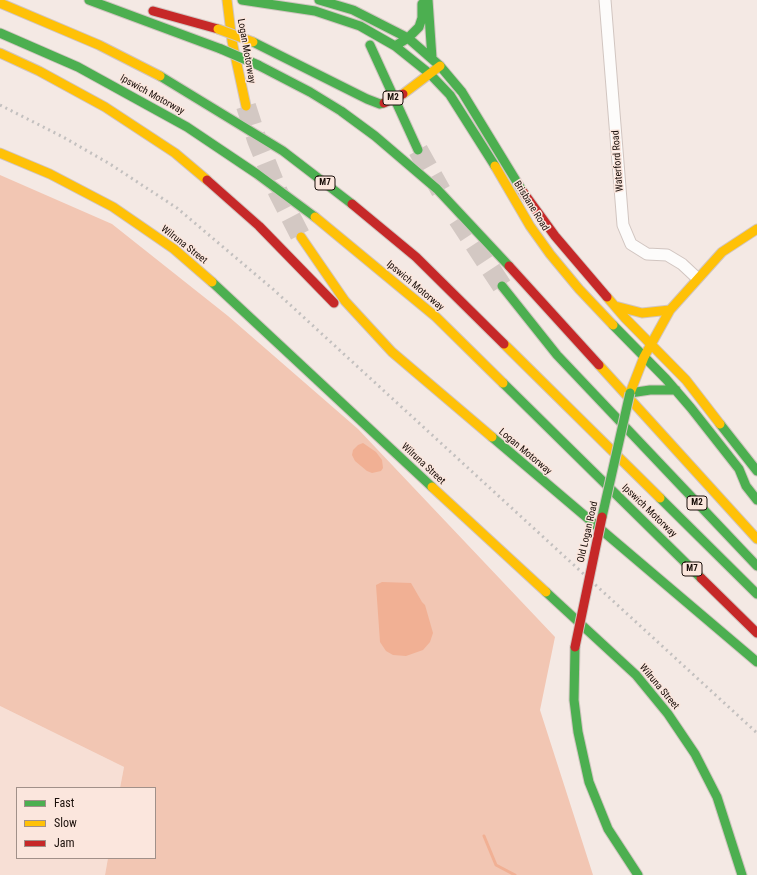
<!DOCTYPE html>
<style>
body{margin:0}
#map{position:relative;width:757px;height:875px;overflow:hidden;background:#f4e9e4;font-family:"Roboto Condensed",sans-serif}
canvas{display:block}
.legend{position:absolute;left:16px;top:787px;width:140px;height:72px;box-sizing:border-box;background:#fbe6dd;border:1px solid #a19089;margin:0;padding:5px 7px;list-style:none;font-size:12px;color:#1a0f0a}
.legend li{display:flex;align-items:center;gap:8px;height:20px}
.legend b{width:20px;border:1px solid #a19089}
</style>
<div id="map">
<canvas width="757" height="875"></canvas>
<ul class="legend">
<li><b style="height:5px;background:#4caf50"></b>Fast</li>
<li><b style="height:5px;background:#ffc107"></b>Slow</li>
<li><b style="height:5px;background:#c62828"></b>Jam</li>
</ul>
</div>
<script>
const c = document.querySelector('canvas').getContext('2d');
c.lineJoin = 'round';
function fill(path, color) {
  c.fillStyle = color;
  c.fill(path, 'evenodd');
}
function shape(rows) {
  const path = new Path2D();
  for (const r of rows) {
    path.moveTo(r[0], r[1]);
    for (let i = 2; i < r.length; i += 2) path.lineTo(r[i], r[i + 1]);
  }
  return path;
}
function trace(path, color, width, dash) {
  c.strokeStyle = color;
  c.lineWidth = width;
  c.lineCap = dash ? 'butt' : 'round';
  c.setLineDash(dash || []);
  c.stroke(path);
}
function label(font, color, halo, rows, align = 'center') {
  c.font = font + ' "Roboto Condensed",sans-serif';
  c.lineWidth = 3;
  c.setLineDash([]);
  c.textBaseline = 'middle';
  c.strokeStyle = halo;
  c.fillStyle = color;
  for (const [text, x, y, turn = 0] of rows) {
    c.save();
    c.translate(x, y);
    c.rotate((+turn || 0) * Math.PI / 180);
    c.textAlign = isNaN(turn) ? turn : align;
    if (halo) c.strokeText(text, 0, 0);
    c.fillText(text, 0, 0);
    c.restore();
  }
}
fill(shape([
 [0,706,124,767,120,788,17,788,17,858,108,858,105,875,0,875]
]), '#f7dfd5');
fill(shape([
 [0,175,112,224,228,316,358,429,555,637,540,710,593,875,105,875,108,858,155,858,155,788,120,788,124,767,0,706]
]), '#f2c6b3');
fill(shape([
 [363,443,376,452,382,460,383,468,381,471,372,473,367,471,355,461,352,455,353,450,358,445],
 [382,582,411,583,422,602,425,605,433,633,430,642,423,650,406,656,393,655,386,651,380,642,376,585]
]), '#f1b094');
trace(shape([
 [484,836,496,865,515,875]
]), '#f1b094', 3);
trace(shape([
 [246,106,257,140,278,192,301,237],
 [418,150,441,191],
 [458,219,502,286]
]), '#d3c8c3', 20, [20, 10]);
const street = shape([
 [605,0,623,225,631,244,647,254,667,255,682,264,697,278]
]);
const fast = shape([
 [89,0,221,49],
 [242,0,315,11,360,26,395,46,430,74,450,95,495,166],
 [319,0,353,10,408,38,440,66,462,92,523,192],
 [428,0,432,58],
 [0,33,78,67,187,127,257,174,315,217],
 [253,42,367,99,380,104,384,103],
 [370,45,418,150],
 [395,46,408,38,419,27,422,18,422,4],
 [258,65,310,92,341,111,375,136,437,189,509,266],
 [160,76,283,151,352,204],
 [212,282,432,487],
 [502,286,557,355,757,566],
 [613,325,666,379,691,408,739,469,746,486,757,500],
 [503,383,701,578],
 [630,393,650,390,676,390],
 [720,424,757,471],
 [492,437,757,662],
 [660,498,757,594],
 [546,592,636,675,668,714,695,754,717,797,742,875],
 [575,647,574,700,578,732,589,782,608,829,638,875]
]);
const slow = shape([
 [227,0,232,41,246,106],
 [0,3,99,45,160,76],
 [0,53,39,71,105,107,175,153,207,180],
 [403,94,440,66],
 [0,153,50,174,113,207,174,249,212,282],
 [495,166,530,226,550,254,579,289,613,325],
 [315,217,436,317,503,383],
 [301,237,345,301,392,352,492,437],
 [607,297,625,318,686,380,720,424],
 [615,306,642,313,670,310],
 [504,344,660,498],
 [599,365,757,539],
 [630,393,644,357,670,310,722,252,757,229],
 [432,487,546,592]
]);
const jam = shape([
 [153,11,218,29],
 [207,180,259,226,334,303],
 [523,192,555,236,607,297],
 [352,204,416,257,504,344],
 [509,266,599,365],
 [701,578,757,633]
]);
trace(street, '#d1c5c0', 13);
trace(fast, '#d1c5c0', 11);
trace(slow, '#d1c5c0', 11);
trace(jam, '#d1c5c0', 11);
trace(street, '#fdfcfb', 11);
trace(fast, '#4caf50', 9);
trace(slow, '#ffc107', 9);
trace(jam, '#c62828', 9);
trace(shape([
 [0,105,63,137,110,164,177,208,274,290,757,733]
]), '#c3c0bf', 3, [2, 4]);
const fastBridge = shape([
 [221,49,258,65],
 [602,517,630,393]
]);
const slowBridge = shape([
 [218,29,253,42]
]);
const jamBridge = shape([
 [384,103,403,94],
 [575,647,602,517]
]);
trace(fastBridge, '#d1c5c0', 11, []);
trace(slowBridge, '#d1c5c0', 11, []);
trace(jamBridge, '#d1c5c0', 11, []);
trace(fastBridge, '#4caf50', 9);
trace(slowBridge, '#ffc107', 9);
trace(jamBridge, '#c62828', 9);
for (const [x, y, w] of [
 [393,98,20],
 [325,183,20],
 [697,503,20],
 [692,569,20]
]) {
  const box = new Path2D();
  box.roundRect(x - w / 2, y - 7, w, 14, 3);
  c.fillStyle = '#fbe6dd';
  c.fill(box);
  trace(box, '#1a0f0a', 1);
}
label('bold 9px', '#1a0f0a', null, [
 ["M2",393,98],
 ["M7",325,183],
 ["M2",697,503],
 ["M7",692,569]
]);
label('10px', '#1a0f0a', '#fbe6dd', [
 ["Logan Motorway",246,51,80],
 ["Ipswich Motorway",152,95,29],
 ["Waterford Road",618,161,-94],
 ["Brisbane Road",531,206,58],
 ["Wilruna Street",184,245,38],
 ["Ipswich Motorway",415,286,40],
 ["Logan Motorway",525,452,40],
 ["Wilruna Street",423,464,43],
 ["Ipswich Motorway",649,511,44],
 ["Old Logan Road",588,532,-77],
 ["Wilruna Street",659,687,50]
]);
</script>
